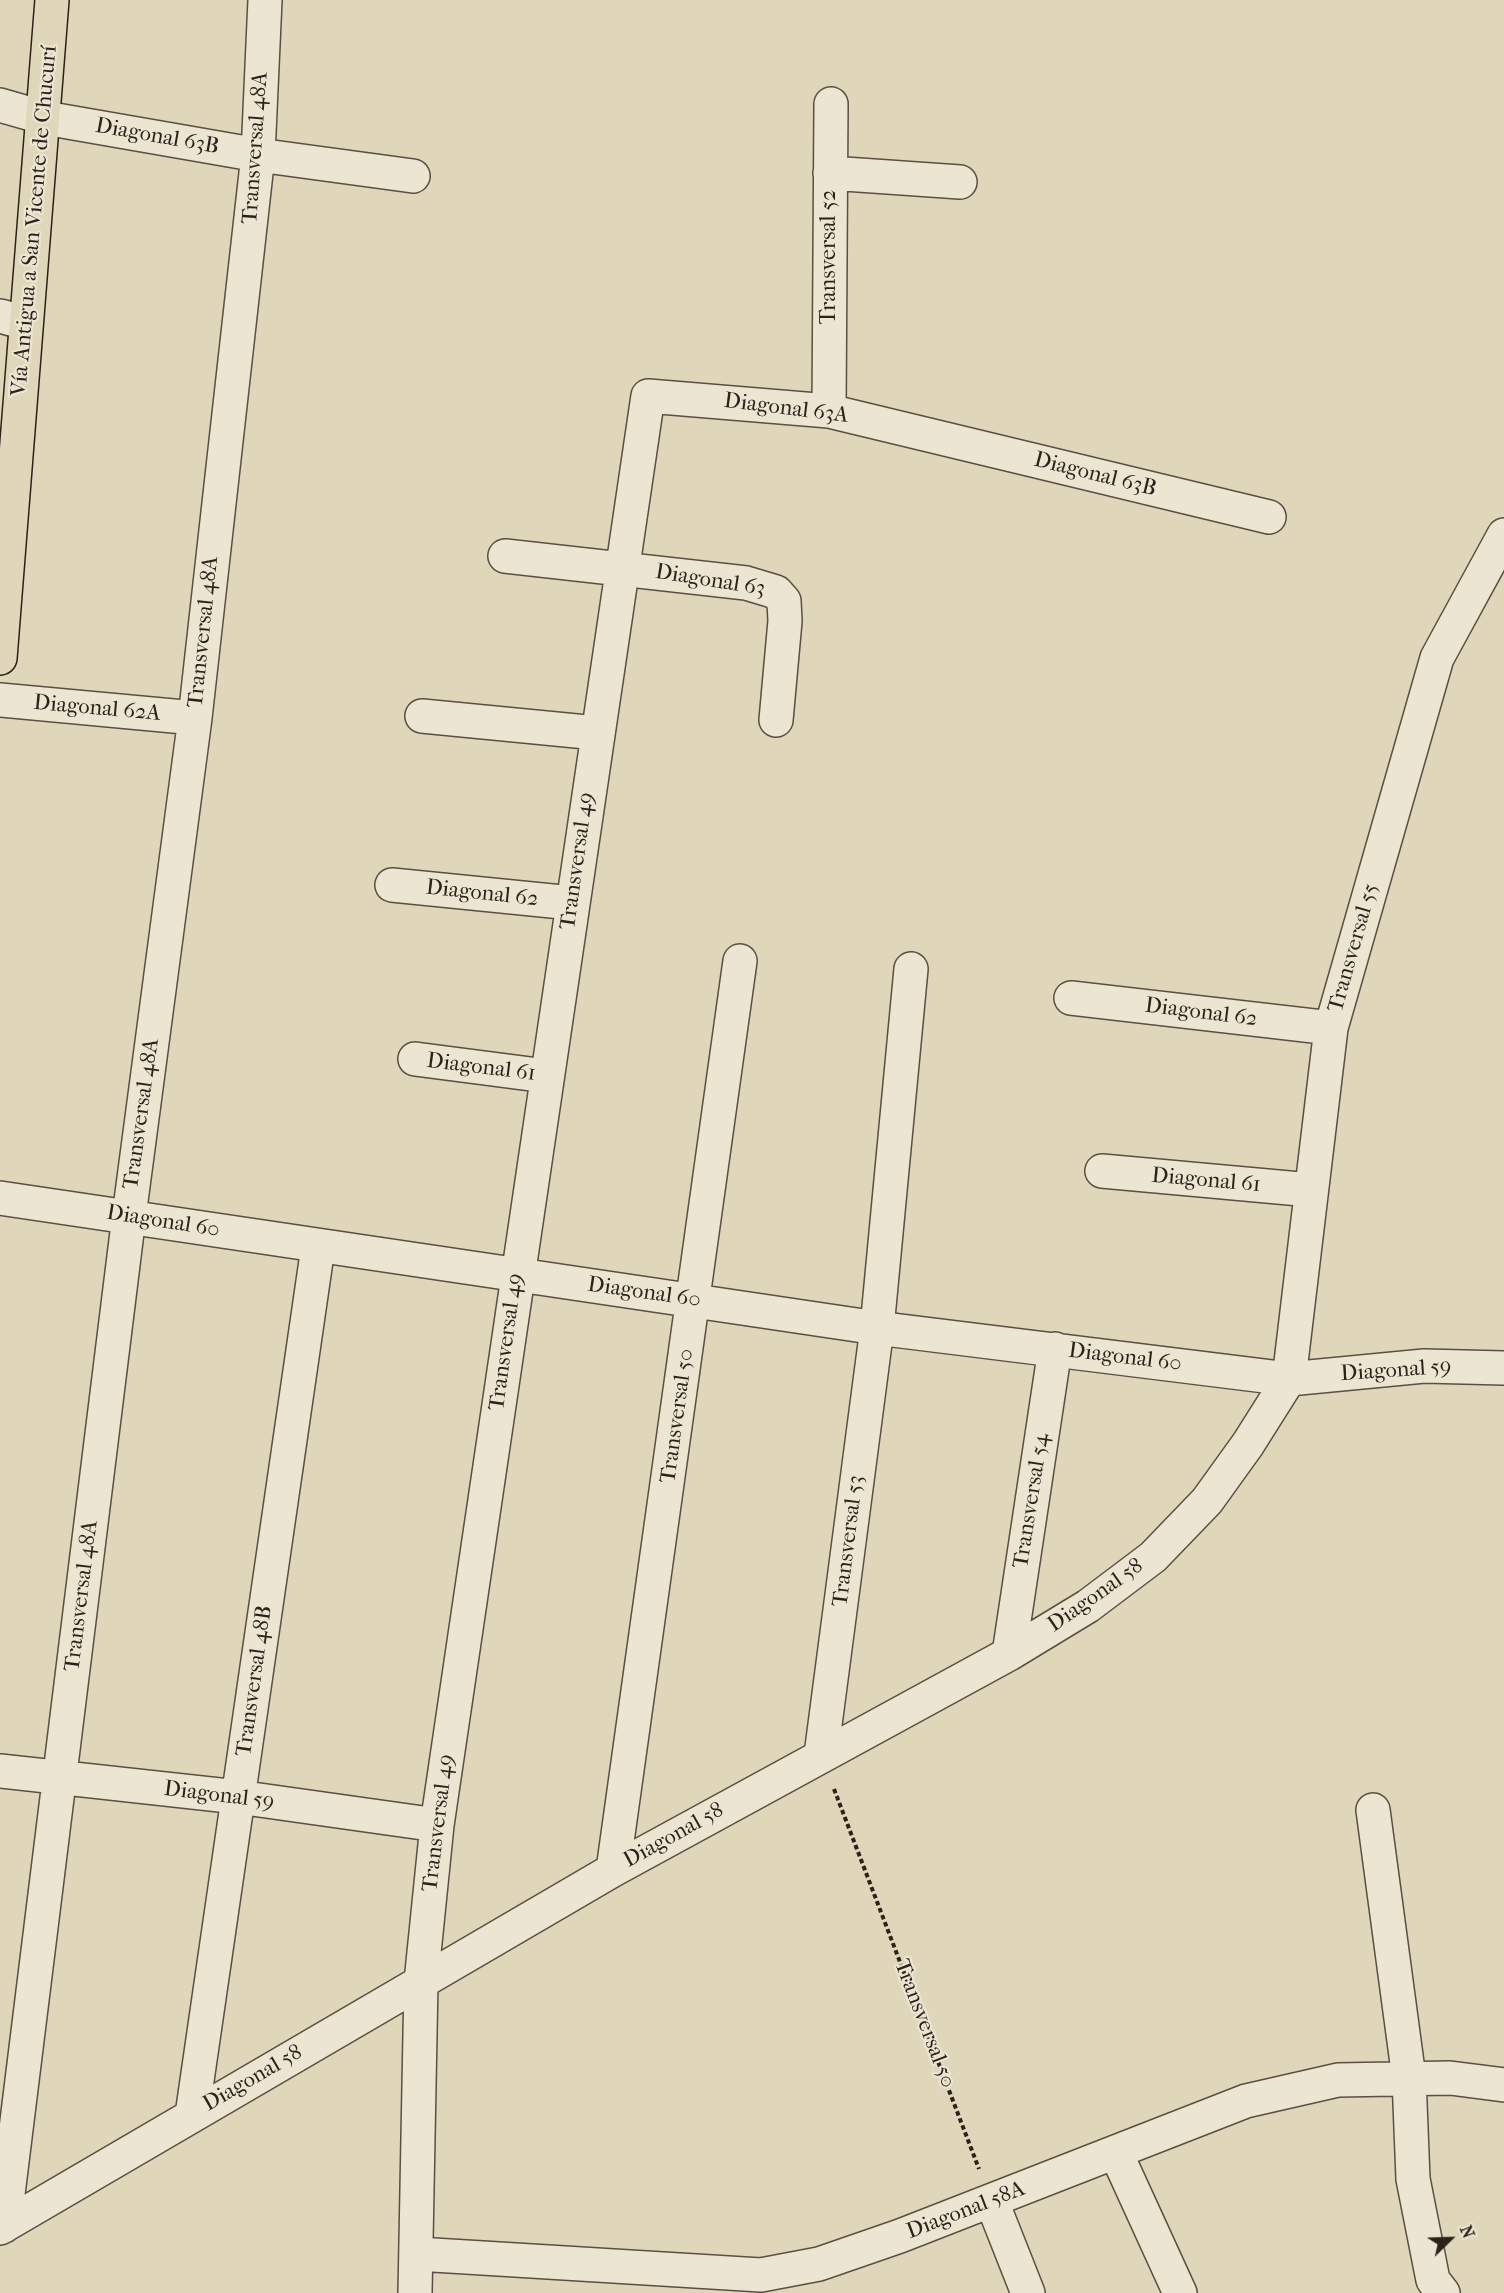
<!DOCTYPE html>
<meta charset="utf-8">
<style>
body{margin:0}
#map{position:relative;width:1504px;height:2293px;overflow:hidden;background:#e0d7ba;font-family:"IM FELL French Canon",serif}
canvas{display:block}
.north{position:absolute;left:1420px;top:2209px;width:60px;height:60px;-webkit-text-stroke:4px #ebe5d2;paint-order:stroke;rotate:67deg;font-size:16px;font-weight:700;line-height:24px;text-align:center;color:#2c221b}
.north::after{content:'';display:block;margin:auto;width:21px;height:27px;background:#2c221b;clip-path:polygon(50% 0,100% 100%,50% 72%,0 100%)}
</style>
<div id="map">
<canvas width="1504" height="2293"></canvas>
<div class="north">N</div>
</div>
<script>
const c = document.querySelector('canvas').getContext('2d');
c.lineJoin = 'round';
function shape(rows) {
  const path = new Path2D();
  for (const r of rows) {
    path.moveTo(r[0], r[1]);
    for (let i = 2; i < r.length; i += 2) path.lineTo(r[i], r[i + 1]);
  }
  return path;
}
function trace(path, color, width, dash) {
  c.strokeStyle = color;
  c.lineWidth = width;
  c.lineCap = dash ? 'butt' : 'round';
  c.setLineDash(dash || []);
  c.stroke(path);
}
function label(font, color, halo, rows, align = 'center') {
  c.font = font + ' "IM FELL French Canon",serif';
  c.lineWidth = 4.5;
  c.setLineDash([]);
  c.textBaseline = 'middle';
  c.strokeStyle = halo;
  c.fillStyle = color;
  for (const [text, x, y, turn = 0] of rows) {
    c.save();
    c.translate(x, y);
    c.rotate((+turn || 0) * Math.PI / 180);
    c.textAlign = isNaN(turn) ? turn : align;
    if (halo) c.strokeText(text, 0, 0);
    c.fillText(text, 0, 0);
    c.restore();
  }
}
const minor = shape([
 [0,105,45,118,258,155,413,176],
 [830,173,960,182],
 [0,316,26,323],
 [829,411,831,104],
 [505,556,746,583,776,592,784,601,785,621,776,720],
 [0,700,195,718],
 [422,716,597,733],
 [392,885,572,903],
 [1071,998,1331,1028],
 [415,1059,546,1076],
 [1102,1171,1311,1190],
 [0,1198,877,1328,1289,1379,1424,1366,1504,1368],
 [1009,1654,1055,1349],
 [821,1755,877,1328,911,969],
 [0,1771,238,1797,437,1825],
 [1373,1810,1409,2078,1413,2179,1433,2280,1443,2293],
 [613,1870,740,961],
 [192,2115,318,1247],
 [1116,2153,1180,2293],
 [992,2202,1028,2293],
 [4,2226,129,1216,195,718,258,155,265,0],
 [0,2228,613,1870,1009,1654,1088,1606,1153,1557,1207,1501,1248,1444,1289,1379,1331,1028,1437,658,1504,535],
 [417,2254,761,2275,819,2264,900,2236,1246,2101,1338,2080,1450,2078,1504,2085],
 [415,2293,421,1982,437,1825,648,396,829,411,1269,517]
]);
const major = shape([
 [0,658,52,0]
]);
trace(minor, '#594f43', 36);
trace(major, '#2c221b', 36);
trace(shape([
 [834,1789,979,2169]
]), '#2c221b', 4, [4.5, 3]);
trace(minor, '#ebe5d2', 33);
trace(major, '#e0d7ba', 33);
label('22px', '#2c221b', '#ebe5d2', [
 ["Diagonal 63B",157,137,10],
 ["Transversal 48A",256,148,-86],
 ["Vía Antigua a San Vicente de Chucurí",35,221,-85],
 ["Transversal 52",830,257,-90],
 ["Diagonal 63A",786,409,7],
 ["Diagonal 63B",1095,475,14],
 ["Diagonal 63",710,581,9],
 ["Transversal 48A",204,632,-84],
 ["Diagonal 62A",97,709,5],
 ["Transversal 49",578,861,-82],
 ["Diagonal 62",482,894,6],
 ["Transversal 55",1354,948,-74],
 ["Diagonal 62",1201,1013,7],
 ["Diagonal 61",481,1068,7],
 ["Transversal 48A",142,1114,-82],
 ["Diagonal 61",1206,1181,5],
 ["Diagonal 60",163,1222,9],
 ["Diagonal 60",644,1293,8],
 ["Transversal 49",507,1342,-82],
 ["Diagonal 60",1125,1358,7],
 ["Diagonal 59",1396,1371,-4],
 ["Transversal 50",678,1416,-82],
 ["Transversal 54",1032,1501,-81],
 ["Transversal 53",849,1541,-83],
 ["Transversal 48A",82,1596,-83],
 ["Diagonal 58",1096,1596,-35],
 ["Transversal 48B",255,1681,-82],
 ["Diagonal 59",219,1796,7],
 ["Transversal 49",439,1823,-83],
 ["Diagonal 58",674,1836,-29],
 ["Transversal 50",924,2024,69],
 ["Diagonal 58",253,2079,-30],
 ["Diagonal 58A",966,2211,-21]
]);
</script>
